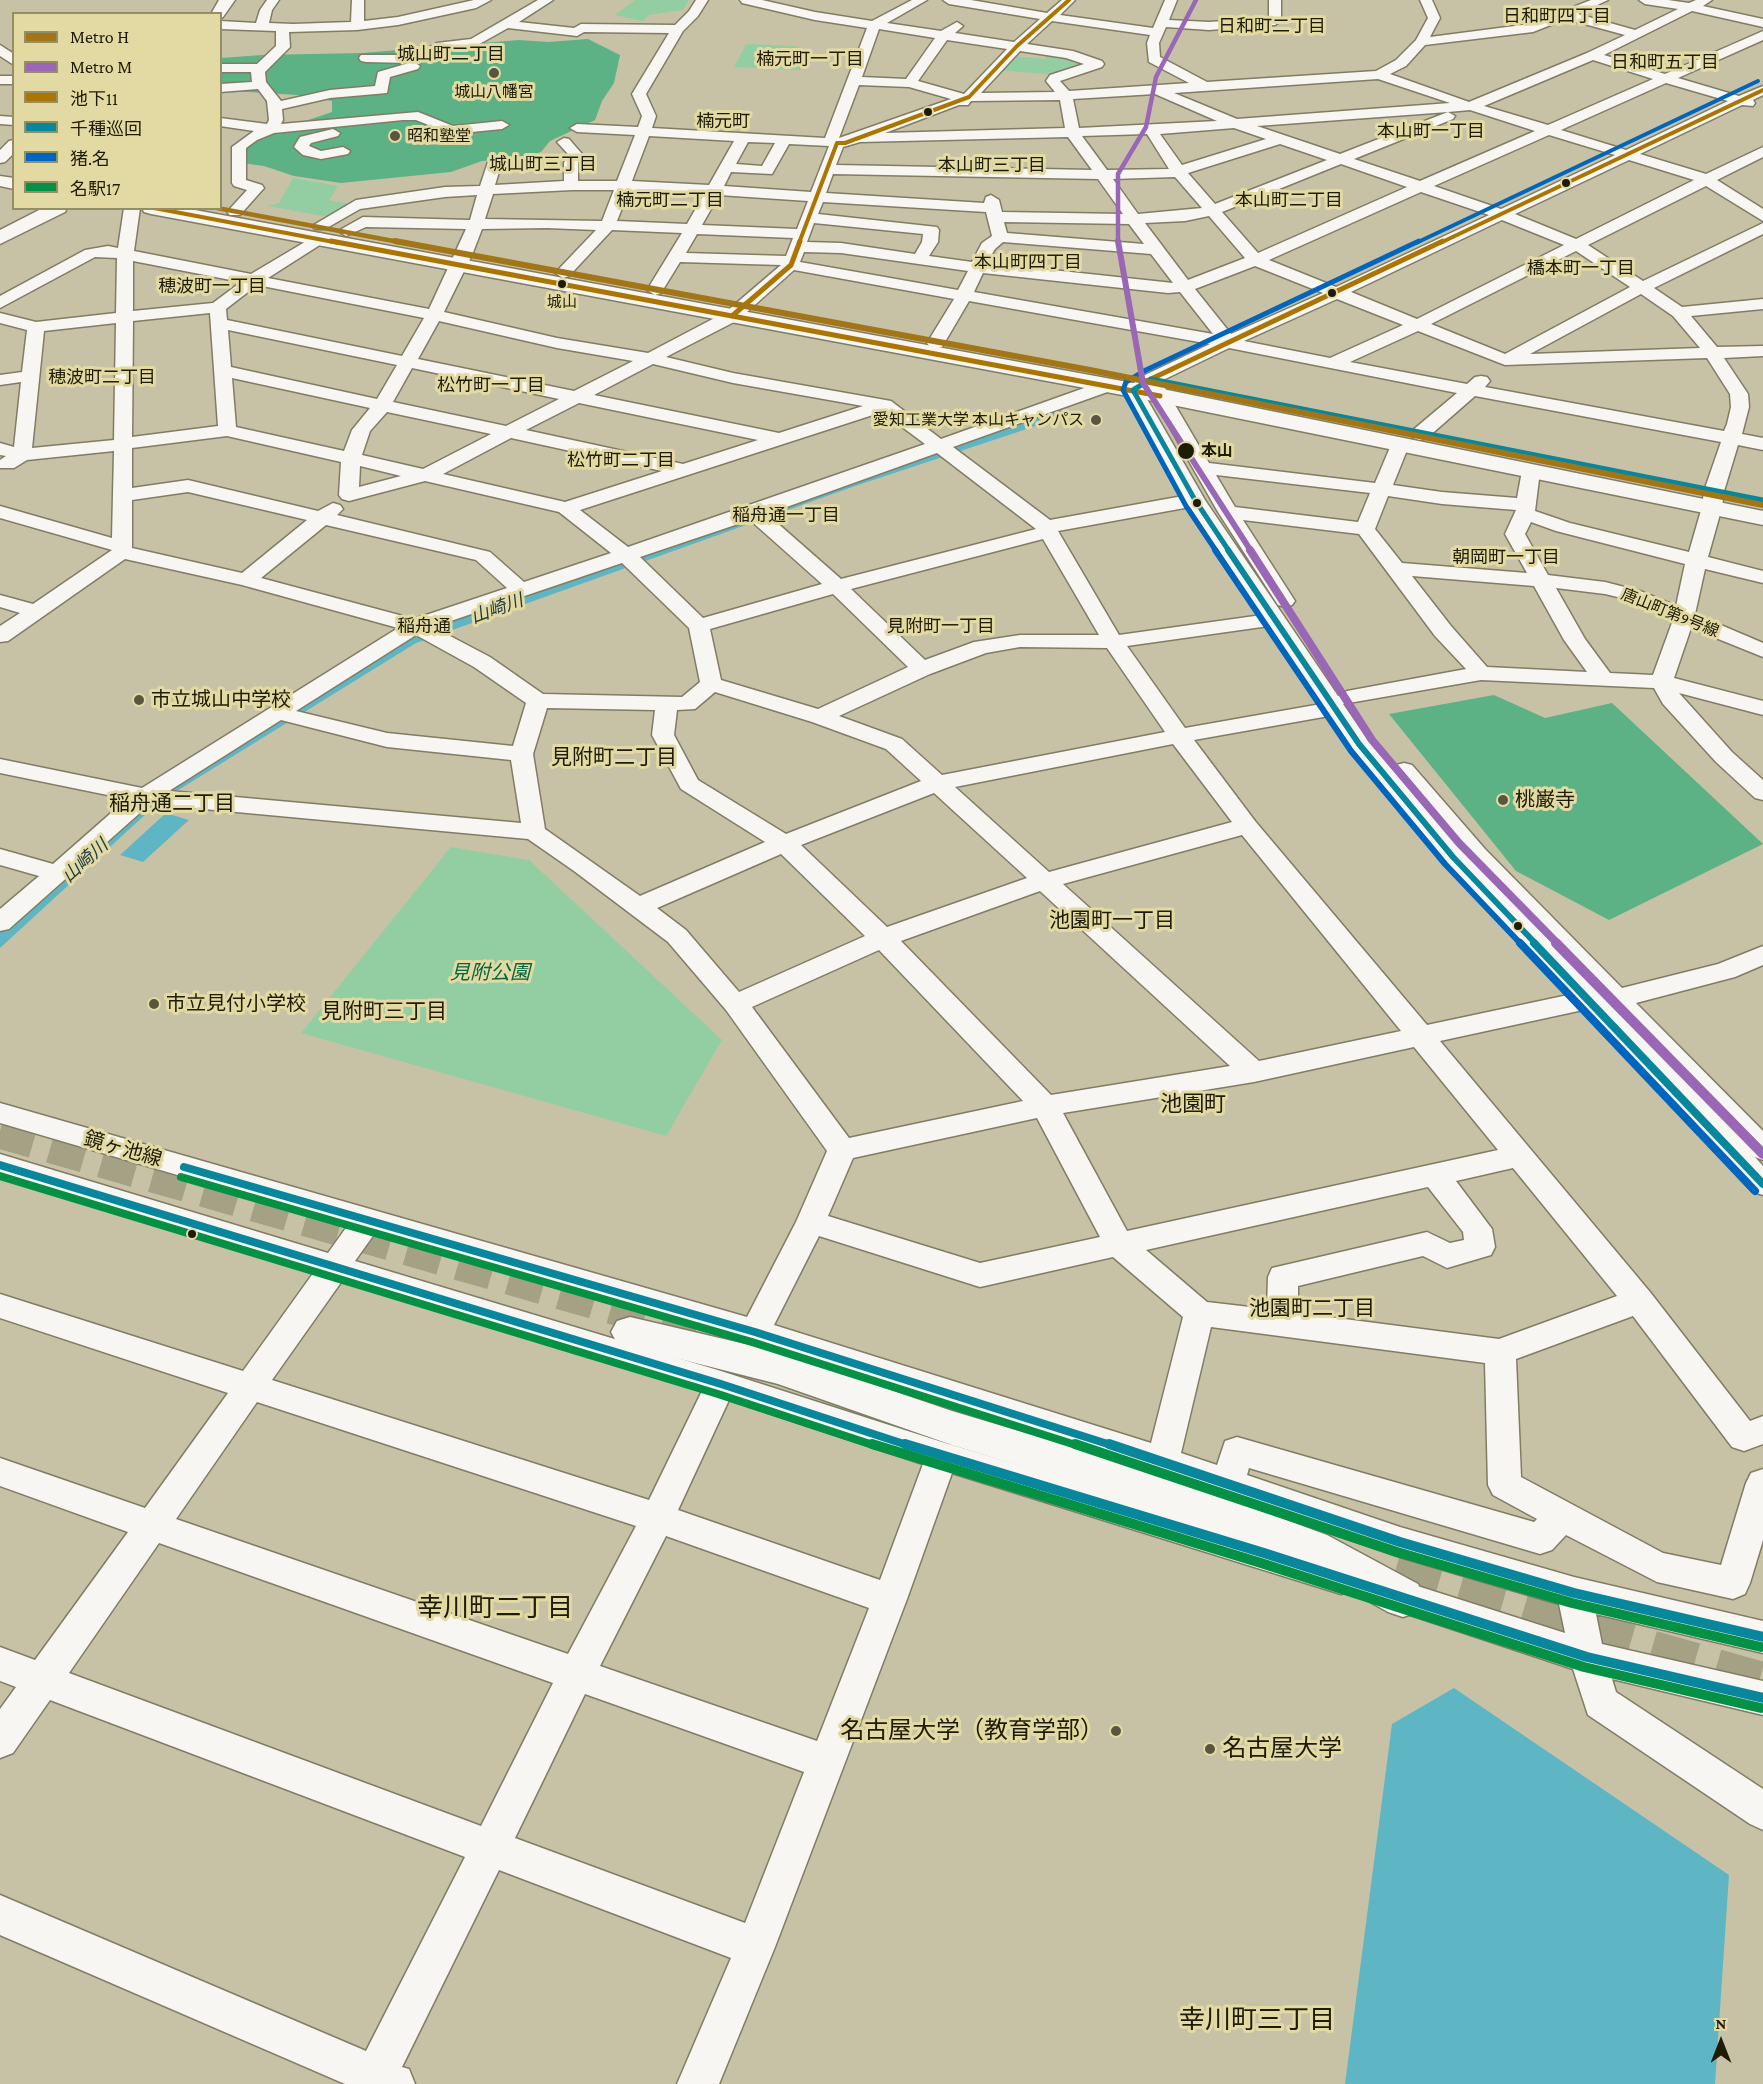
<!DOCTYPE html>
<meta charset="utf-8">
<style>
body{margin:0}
#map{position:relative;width:1763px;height:2084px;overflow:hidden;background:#c7c2a5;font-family:"Crimson Pro","Noto Sans JP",serif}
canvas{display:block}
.legend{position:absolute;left:12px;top:12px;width:210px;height:198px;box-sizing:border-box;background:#e3daa3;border:2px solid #948e64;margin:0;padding:8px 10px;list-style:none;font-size:18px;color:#1e1b06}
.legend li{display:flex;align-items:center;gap:12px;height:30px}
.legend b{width:30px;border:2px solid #948e64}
.north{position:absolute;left:1691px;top:2012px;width:60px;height:60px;-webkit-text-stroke:4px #e3daa3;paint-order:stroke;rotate:0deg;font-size:16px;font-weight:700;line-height:24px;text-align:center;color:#1e1b06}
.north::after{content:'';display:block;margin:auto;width:21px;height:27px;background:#1e1b06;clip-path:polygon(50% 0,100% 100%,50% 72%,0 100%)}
</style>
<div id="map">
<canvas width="1763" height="2084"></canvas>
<ul class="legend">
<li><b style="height:8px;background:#a27517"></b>Metro H</li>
<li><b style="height:8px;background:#9a67b7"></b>Metro M</li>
<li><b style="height:8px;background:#ab7502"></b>池下11</li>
<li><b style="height:8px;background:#08869c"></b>千種巡回</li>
<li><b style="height:8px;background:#0065bd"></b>猪.名</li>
<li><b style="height:8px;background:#049146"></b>名駅17</li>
</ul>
<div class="north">N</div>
</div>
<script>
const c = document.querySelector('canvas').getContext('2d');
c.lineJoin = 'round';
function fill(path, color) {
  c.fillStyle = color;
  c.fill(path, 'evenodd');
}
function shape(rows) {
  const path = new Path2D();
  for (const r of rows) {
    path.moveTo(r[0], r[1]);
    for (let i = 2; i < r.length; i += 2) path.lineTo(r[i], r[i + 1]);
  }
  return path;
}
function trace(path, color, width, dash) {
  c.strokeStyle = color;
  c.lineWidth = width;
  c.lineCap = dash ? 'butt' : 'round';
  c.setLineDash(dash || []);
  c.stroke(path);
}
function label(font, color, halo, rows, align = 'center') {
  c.font = font + ' "Crimson Pro","Noto Sans JP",serif';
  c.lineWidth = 6;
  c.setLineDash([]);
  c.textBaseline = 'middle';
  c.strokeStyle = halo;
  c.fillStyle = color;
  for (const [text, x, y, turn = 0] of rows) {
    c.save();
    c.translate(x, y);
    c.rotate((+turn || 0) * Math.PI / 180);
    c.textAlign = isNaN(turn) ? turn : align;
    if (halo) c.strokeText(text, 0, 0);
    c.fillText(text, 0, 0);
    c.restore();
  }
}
fill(shape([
 [635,0,689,0,683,10,649,15,642,21,615,15],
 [746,44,794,46,809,50,800,70,734,67],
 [1049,52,1092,63,1057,75,998,70,1011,56,1045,59],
 [293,178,338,186,329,200,348,204,331,215,323,216,268,206,279,203],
 [451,847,529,860,722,1040,666,1136,301,1033]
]), '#92cea2');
fill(shape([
 [588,39,620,55,614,83,602,101,595,120,550,141,541,152,524,157,482,161,451,172,341,183,294,176,264,166,242,163,242,145,252,139,332,112,332,101,297,95,233,91,221,85,221,58,262,55,362,53,519,40,548,42],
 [1494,695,1545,718,1612,703,1763,844,1609,920,1516,871,1389,714]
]), '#5cb285');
fill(shape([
 [1060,410,1069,415,855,486,416,643,159,802,0,948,0,931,144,802,435,623],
 [166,813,189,820,143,862,120,855],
 [1454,1688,1729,1875,1715,2084,1345,2084,1392,1724]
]), '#5eb6c4');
trace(shape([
 [0,1131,791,1358],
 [855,1379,1051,1442]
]), '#a5a185', 35, [35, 18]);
trace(shape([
 [1393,1579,1763,1685]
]), '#a5a185', 45, [45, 22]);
const minor = shape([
 [267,0,279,0,272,10,269,23,293,24,351,22,352,0,364,0,364,21,398,17,474,0,491,0,476,8,398,25,357,30,289,32,290,47,265,72,266,82,281,101,330,90,375,86,378,72,409,63,366,62,361,61,359,58,361,55,411,55,416,56,418,59,414,62,420,66,418,69,390,77,387,93,330,98,282,109,283,120,281,124,418,112,453,126,502,121,509,125,502,129,451,134,416,120,403,120,274,133,257,140,246,148,246,180,262,185,264,188,240,215,230,215,227,212,247,190,234,186,232,183,232,147,254,131,220,126,220,118,267,124,269,120,267,101,258,89,220,92,220,84,252,82,251,72,220,72,220,64,257,64,276,46,276,31,220,29,220,21,256,23,260,10,267,0],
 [538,0,553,0,519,22,574,28,581,24,675,25,689,11,696,0,708,0,698,16,683,31,646,94,656,116,652,128,825,138,867,28,815,20,742,3,740,0,762,0,815,12,872,21,912,0,927,0,887,23,941,31,957,22,963,26,955,33,1014,42,1040,19,949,4,943,0,971,0,1047,13,1062,0,1075,0,1060,15,1153,28,1165,0,1177,0,1169,20,1209,22,1269,18,1269,0,1281,0,1281,21,1275,25,1209,30,1166,27,1159,43,1160,57,1207,82,1376,71,1396,60,1416,40,1428,18,1420,0,1432,0,1440,18,1430,37,1530,24,1591,0,1608,0,1578,14,1635,30,1678,9,1645,4,1639,0,1668,0,1689,3,1696,0,1712,0,1703,6,1763,19,1763,27,1692,11,1604,55,1665,74,1763,31,1763,40,1678,78,1739,96,1763,86,1763,95,1753,100,1755,103,1753,106,1742,105,1640,154,1706,174,1763,147,1763,157,1717,180,1763,209,1763,221,1706,186,1588,245,1643,281,1763,223,1763,234,1654,288,1682,307,1763,299,1763,309,1691,316,1717,347,1763,346,1763,356,1724,358,1748,394,1749,407,1742,434,1763,438,1763,450,1738,445,1724,491,1722,507,1708,557,1763,571,1763,583,1705,569,1695,614,1763,643,1763,657,1691,628,1674,678,1763,701,1763,715,1679,693,1732,752,1763,780,1763,800,1755,798,1716,762,1663,704,1654,688,1481,680,1343,704,1367,739,1393,770,1396,765,1404,763,1412,765,1485,849,1622,988,1718,964,1763,946,1763,965,1735,977,1636,1003,1763,1131,1763,1160,1755,1157,1763,1166,1763,1195,1753,1192,1583,1010,1440,1041,1650,1292,1750,1421,1763,1416,1763,1444,1744,1451,1732,1447,1633,1316,1516,1359,1521,1477,1663,1553,1721,1565,1746,1483,1751,1473,1763,1469,1763,1540,1750,1583,1745,1594,1733,1599,1657,1582,1566,1535,1552,1550,1540,1554,1249,1468,1247,1475,1400,1527,1574,1577,1763,1621,1763,1653,1596,1614,1602,1644,1763,1681,1763,1715,1612,1679,1616,1692,1763,1789,1763,1830,1750,1824,1588,1715,1573,1669,1374,1603,1369,1592,1374,1581,1386,1576,1565,1633,1559,1604,1400,1557,1163,1475,755,1345,375,1233,355,1261,721,1371,942,1442,1341,1562,1353,1567,1358,1578,1353,1589,1341,1594,952,1473,907,1599,775,1947,719,2084,677,2084,731,1958,499,1870,402,2067,409,2069,415,2084,345,2084,0,1935,0,1895,366,2051,465,1857,50,1700,13,1753,0,1758,0,1709,16,1687,0,1681,0,1647,35,1660,128,1532,0,1486,0,1458,145,1508,228,1393,0,1318,0,1294,243,1371,314,1272,0,1176,0,1154,328,1253,348,1225,0,1123,0,1103,747,1317,796,1222,827,1151,726,1010,668,942,574,871,528,839,150,804,9,929,0,931,0,909,39,876,0,865,0,849,53,864,127,799,0,773,0,759,142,788,398,628,242,585,125,559,8,641,0,642,0,626,20,613,0,607,0,595,33,604,112,550,0,518,0,506,112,538,114,451,27,460,14,468,0,468,0,460,6,456,0,455,0,443,14,447,21,382,0,385,0,375,22,372,27,330,0,323,0,313,36,322,116,313,117,258,95,257,0,308,0,296,85,250,108,246,118,248,124,208,140,208,134,251,251,274,320,233,326,235,328,238,326,241,268,278,429,309,466,229,366,227,346,236,338,231,363,217,470,220,477,195,445,197,360,209,325,229,315,229,312,226,356,200,445,187,480,186,488,162,495,158,502,162,495,185,564,181,564,163,568,154,557,142,564,138,569,139,582,154,578,163,578,181,617,181,635,135,577,132,570,128,577,124,638,127,642,116,632,94,669,33,584,32,577,36,508,28,474,47,437,51,430,47,437,43,471,39,538,0],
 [1566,19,1625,35,1587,53,1469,102,1390,74,1406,66,1425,45,1533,32,1566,19],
 [1052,21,1150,35,1147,43,1149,62,1189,83,1069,91,1060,81,1102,67,1104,64,1102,61,1073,51,1027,44,1052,21],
 [879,29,935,38,906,79,862,77,879,29],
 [947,40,1007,49,964,94,918,81,947,40],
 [1020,51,1066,58,1084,64,1050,75,1046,81,1055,92,981,93,1020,51],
 [1593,60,1653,79,1548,125,1484,106,1593,60],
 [1378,79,1450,103,1237,119,1174,93,1378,79],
 [1666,83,1728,101,1626,150,1561,130,1666,83],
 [859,85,909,87,951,99,839,138,859,85],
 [1155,94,1217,121,1079,128,1073,99,1155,94],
 [1060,100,1065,128,885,133,959,105,968,105,971,101,1060,100],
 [1470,110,1535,131,1420,181,1354,159,1453,119,1455,116,1448,112,1470,110],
 [1448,112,1340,154,1257,126,1448,112],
 [1234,128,1266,139,1182,165,1160,134,1234,128],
 [1147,134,1169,169,1107,170,1082,136,1147,134],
 [1549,135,1615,155,1501,209,1434,186,1549,135],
 [649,136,734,141,709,185,632,181,649,136],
 [1068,137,1092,170,836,165,843,147,860,142,1068,137],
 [748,142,775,143,762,166,736,164,748,142],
 [789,144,829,146,811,192,724,186,731,172,772,174,789,144],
 [1280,144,1327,160,1215,204,1188,173,1280,144],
 [1629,160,1694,180,1576,239,1515,214,1629,160],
 [1341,164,1407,187,1258,253,1222,212,1341,164],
 [833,174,1098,179,1123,214,1002,212,999,200,991,195,986,197,984,203,826,193,833,174],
 [1175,177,1202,208,1138,214,1113,179,1175,177],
 [572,190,614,190,602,221,485,219,493,194,572,190],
 [629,190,704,194,687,224,617,221,629,190],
 [1421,192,1489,215,1336,287,1269,260,1421,192],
 [719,195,808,201,797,229,702,225,719,195],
 [823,202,986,212,992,236,982,243,972,262,929,256,938,242,939,230,937,227,818,214,823,202],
 [1209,216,1245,258,1188,280,1145,223,1185,221,1209,216],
 [1502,220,1564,245,1417,319,1351,292,1502,220],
 [1004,222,1129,224,1144,244,1007,233,1004,222],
 [814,223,923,234,922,242,915,254,841,243,807,242,814,223],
 [547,228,596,230,555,273,563,278,569,276,612,230,682,233,647,290,655,295,661,293,680,262,781,265,726,312,648,353,557,338,444,312,472,255,482,229,547,228],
 [697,234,793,238,786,256,686,253,697,234],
 [1003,242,1151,254,1173,283,987,263,995,249,1003,242],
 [1576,251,1630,287,1505,354,1431,324,1576,251],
 [804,252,841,253,968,271,958,290,800,262,804,252],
 [133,261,241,282,213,303,133,311,133,261],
 [1255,266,1323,293,1231,334,1195,289,1255,266],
 [794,270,954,299,927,343,930,347,936,348,942,347,969,301,1210,344,1145,375,1124,390,1183,496,1050,520,953,447,1113,390,1116,386,1113,382,1101,382,941,439,891,401,733,373,666,357,738,320,794,270],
 [983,273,1168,293,1180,292,1213,334,974,292,983,273],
 [257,285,424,318,402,356,227,320,226,309,257,285],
 [1641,294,1673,316,1700,348,1530,354,1641,294],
 [1337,299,1403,325,1330,358,1244,341,1337,299],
 [210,313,218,426,132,437,133,321,210,313],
 [439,321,557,348,633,361,574,391,418,359,439,321],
 [116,323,114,440,32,448,44,331,116,323],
 [228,330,397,365,377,399,231,367,228,330],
 [1418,331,1505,365,1707,358,1730,394,1731,407,1727,424,1724,431,1485,387,1490,381,1487,377,1481,376,1475,377,1467,384,1350,362,1418,331],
 [1229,348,1457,393,1413,430,1411,434,1413,438,1420,440,1427,438,1475,396,1721,442,1704,491,1702,507,1689,552,1570,523,1535,511,1540,471,1538,467,1531,465,1524,467,1522,471,1517,498,1442,492,1393,485,1409,445,1407,441,1400,439,1393,441,1391,445,1375,483,1209,463,1161,381,1229,348],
 [653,364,733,383,863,406,779,433,594,395,653,364],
 [412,368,559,399,506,426,393,402,412,368],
 [232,378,370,408,352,430,344,451,236,427,232,378],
 [1148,389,1218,512,1278,605,1285,607,1292,605,1295,601,1243,520,1359,534,1435,636,1466,669,1347,691,1338,696,1205,500,1143,392,1148,389],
 [579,403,758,440,683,464,526,430,579,403],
 [387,412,491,434,423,469,362,455,370,431,387,412],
 [882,412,925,444,628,547,580,510,882,412],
 [227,436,341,462,339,495,342,499,349,501,425,481,559,512,611,553,524,582,490,552,337,515,343,509,340,505,333,503,318,511,188,480,132,488,132,448,227,436],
 [511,438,662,471,565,502,443,474,511,438],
 [937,453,1036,529,841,579,767,514,937,453],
 [360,466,401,476,359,487,360,466],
 [1216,475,1370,493,1358,522,1235,507,1216,475],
 [188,492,307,520,242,573,132,548,132,500,188,492],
 [1388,496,1442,504,1516,510,1505,534,1527,573,1402,563,1375,529,1388,496],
 [1190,507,1262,615,1119,635,1058,531,1190,507],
 [750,520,822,584,703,618,640,557,750,520],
 [1531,522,1556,531,1685,564,1676,606,1640,591,1605,582,1548,575,1525,534,1531,522],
 [326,525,476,560,507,588,414,619,261,578,326,525],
 [1043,539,1099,635,1020,635,974,642,925,660,851,589,1043,539],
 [622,563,689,628,700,682,682,697,543,694,490,657,433,627,622,563],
 [1412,576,1534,586,1564,640,1587,672,1487,667,1451,626,1412,576],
 [1556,588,1605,594,1626,599,1673,620,1653,675,1610,673,1585,639,1556,588],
 [833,594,908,667,818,709,721,680,710,629,833,594],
 [1269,626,1321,704,1185,728,1127,646,1269,626],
 [416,635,474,667,526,703,513,746,387,733,296,711,416,635],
 [1020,647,1107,648,1165,732,942,775,902,739,839,716,930,674,986,653,1020,647],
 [715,692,812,722,886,749,921,781,786,834,698,780,674,735,677,710,695,709,715,692],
 [547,708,655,710,652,735,681,789,765,842,640,896,545,829,533,754,547,708],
 [1329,716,1351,749,1444,863,1568,995,1427,1025,1255,821,1194,740,1329,716],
 [281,720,387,747,511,760,521,823,169,791,281,720],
 [1173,744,1232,822,1049,872,955,787,1173,744],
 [934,793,1027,878,887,927,801,845,934,793],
 [1242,835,1401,1031,1259,1061,1063,884,1242,835],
 [781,854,865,936,739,992,686,930,657,908,781,854],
 [1040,891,1230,1066,1051,1095,901,941,1040,891],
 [879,950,1023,1101,849,1138,752,1007,879,950],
 [1414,1047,1498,1150,1127,1231,1063,1113,1254,1082,1414,1047],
 [1037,1118,1100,1237,980,1263,828,1216,853,1158,1037,1118],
 [1513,1168,1617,1296,1499,1339,1298,1313,1298,1286,1423,1256,1447,1268,1491,1255,1495,1247,1492,1229,1456,1181,1513,1168],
 [1428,1187,1463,1232,1464,1240,1450,1243,1427,1232,1272,1268,1268,1277,1267,1309,1207,1302,1146,1250,1428,1187],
 [819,1236,980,1287,1113,1257,1183,1317,1151,1443,774,1325,819,1236],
 [342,1281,702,1391,649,1500,272,1380,342,1281],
 [1211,1327,1485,1363,1488,1485,1493,1495,1537,1519,1534,1522,1237,1437,1225,1441,1217,1465,1181,1453,1211,1327],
 [729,1400,923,1464,880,1580,678,1510,729,1400],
 [257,1402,636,1526,568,1654,176,1519,257,1402],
 [666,1536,869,1608,817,1741,600,1666,666,1536],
 [159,1543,553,1683,481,1826,69,1673,159,1543],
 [585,1694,804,1772,745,1923,515,1838,585,1694],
 [0,45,14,54,14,65,0,56,0,45],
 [0,76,14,76,14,84,0,84,0,76],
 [0,116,14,117,14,125,0,124,0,116],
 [333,129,340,133,338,136,311,143,309,146,321,151,343,147,350,151,348,154,321,159,303,155,294,147,300,137,333,129],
 [14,140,14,153,5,162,0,163,0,150,9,141,14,140]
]);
const major = shape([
 [219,0,235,0,223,17,220,18,220,14,211,14,219,0],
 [0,176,14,178,14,189,0,186,0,176],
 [43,208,67,208,65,212,0,244,0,230,43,208],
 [142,208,184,208,1133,383,1763,511,1763,525,1133,397,151,214,144,212,142,208]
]);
const highway = shape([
 [630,1317,779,1352,952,1411,1156,1472,1327,1535,1418,1584,1424,1598,1418,1612,1403,1617,1388,1612,1297,1561,1153,1507,952,1445,778,1384,617,1343,611,1332,617,1321,630,1317]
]);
trace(minor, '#807c65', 3);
trace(major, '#807c65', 3);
trace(highway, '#807c65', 3);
fill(minor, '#f7f6f2');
fill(major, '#f7f6f2');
fill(highway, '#f7f6f2');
trace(shape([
 [837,143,845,143,969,97,1017,46,1069,0],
 [154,208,339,243],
 [799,243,837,143],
 [1440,243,1763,90]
]), '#ab7502', 4);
trace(shape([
 [331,241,1160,396],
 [732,316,791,265,800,241],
 [1151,379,1443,241]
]), '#ab7502', 5);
trace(shape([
 [1229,551,1195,500,1133,390,1151,379,1763,500]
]), '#08869c', 5);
trace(shape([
 [1228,550,1359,744,1453,857,1536,944]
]), '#08869c', 6);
trace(shape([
 [1534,943,1763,1184],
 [0,1165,721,1384,910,1446],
 [184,1167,755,1332,1114,1446]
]), '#08869c', 8);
trace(shape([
 [905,1444,1264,1553,1587,1657,1763,1698],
 [1109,1444,1400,1542,1574,1593,1763,1637]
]), '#08869c', 10);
trace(shape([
 [1416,243,1758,81]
]), '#0065bd', 4);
trace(shape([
 [1216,551,1186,506,1123,390,1126,382,1146,370,1419,241]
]), '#0065bd', 5);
trace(shape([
 [1215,550,1351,751,1445,864,1521,944]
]), '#0065bd', 6);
trace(shape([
 [1520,943,1755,1191]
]), '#0065bd', 8);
trace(shape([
 [0,1176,718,1394,876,1446],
 [181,1177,752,1342,1079,1446]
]), '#049146', 8);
trace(shape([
 [872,1444,1261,1563,1584,1667,1761,1708],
 [1075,1444,1397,1552,1572,1603,1761,1647]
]), '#049146', 10);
trace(shape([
 [217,208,404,243]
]), '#a27517', 4.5);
trace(shape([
 [395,241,1090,370,1763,505]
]), '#a27517', 6);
trace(shape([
 [1118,243,1118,174,1146,127,1156,77,1196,0]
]), '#9a67b7', 4.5);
trace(shape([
 [1118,241,1143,383,1251,551]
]), '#9a67b7', 6);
trace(shape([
 [1250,550,1372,740,1459,843,1558,944]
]), '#9a67b7', 8);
trace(shape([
 [1556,943,1763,1154]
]), '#9a67b7', 10);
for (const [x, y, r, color] of [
 [494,73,6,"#59553e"],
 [928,112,5,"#1e1b06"],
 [395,136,6,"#59553e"],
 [1566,183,5,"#1e1b06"],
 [562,284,5,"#1e1b06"],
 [1332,293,5,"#1e1b06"],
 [1096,420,6,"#59553e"],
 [1186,451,9,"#1e1b06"],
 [1197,503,5,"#1e1b06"],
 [139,700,6,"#59553e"],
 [1503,800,6,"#59553e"],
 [1518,926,5,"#1e1b06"],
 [154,1004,6,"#59553e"],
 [192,1234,5,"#1e1b06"],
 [1116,1731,6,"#59553e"],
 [1210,1749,6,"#59553e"]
]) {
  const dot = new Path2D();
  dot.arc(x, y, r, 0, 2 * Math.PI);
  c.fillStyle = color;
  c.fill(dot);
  trace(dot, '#e3daa3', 2);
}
label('15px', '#1e1b06', '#e3daa3', [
 ["城山",562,302]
]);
label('16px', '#1e1b06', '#e3daa3', [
 ["城山八幡宮",494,92],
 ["昭和塾堂",407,136,"left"],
 ["愛知工業大学 本山キャンパス",1084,420,"right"]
]);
label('bold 16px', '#1e1b06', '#e3daa3', [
 ["本山",1201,451]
], 'left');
label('16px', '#1e1b06', '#e3daa3', [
 ["唐山町第9号線",1670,613,22]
]);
label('18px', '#1e1b06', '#e3daa3', [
 ["日和町四丁目",1557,16],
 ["日和町二丁目",1272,26],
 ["城山町二丁目",451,54],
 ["楠元町一丁目",810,59],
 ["日和町五丁目",1665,62],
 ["本山町一丁目",1431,131],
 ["城山町三丁目",543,164],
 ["本山町三丁目",992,165],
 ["楠元町二丁目",670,200],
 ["本山町二丁目",1289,200],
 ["本山町四丁目",1028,262],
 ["橋本町一丁目",1581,268],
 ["穂波町一丁目",212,286],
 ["穂波町二丁目",102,377],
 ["松竹町一丁目",491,385],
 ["松竹町二丁目",621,460],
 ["稲舟通一丁目",786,515],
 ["朝岡町一丁目",1506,557],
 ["見附町一丁目",941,626]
]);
label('18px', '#1e1b06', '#e3daa3', [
 ["楠元町",723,121],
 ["稲舟通",424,626]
]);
label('italic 18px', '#213b43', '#e3daa3', [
 ["山崎川",497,609,-20],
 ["山崎川",85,861,-42]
]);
label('20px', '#1e1b06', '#e3daa3', [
 ["市立城山中学校",151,700],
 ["桃巌寺",1515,800],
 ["市立見付小学校",166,1004]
], 'left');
label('italic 20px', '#006741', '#e3daa3', [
 ["見附公園",490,973]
]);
label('20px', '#1e1b06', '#e3daa3', [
 ["鏡ヶ池線",123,1149,16]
]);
label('21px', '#1e1b06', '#e3daa3', [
 ["見附町二丁目",614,758],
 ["稲舟通二丁目",172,804],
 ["池園町一丁目",1112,921],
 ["見附町三丁目",384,1012],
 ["池園町二丁目",1312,1309]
]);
label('22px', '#1e1b06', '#e3daa3', [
 ["池園町",1193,1104]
]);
label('24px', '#1e1b06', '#e3daa3', [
 ["名古屋大学（教育学部）",1104,1731],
 ["名古屋大学",1222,1749,"left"]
], 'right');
label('26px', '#1e1b06', '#e3daa3', [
 ["幸川町二丁目",495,1608],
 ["幸川町三丁目",1257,2020]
]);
</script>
